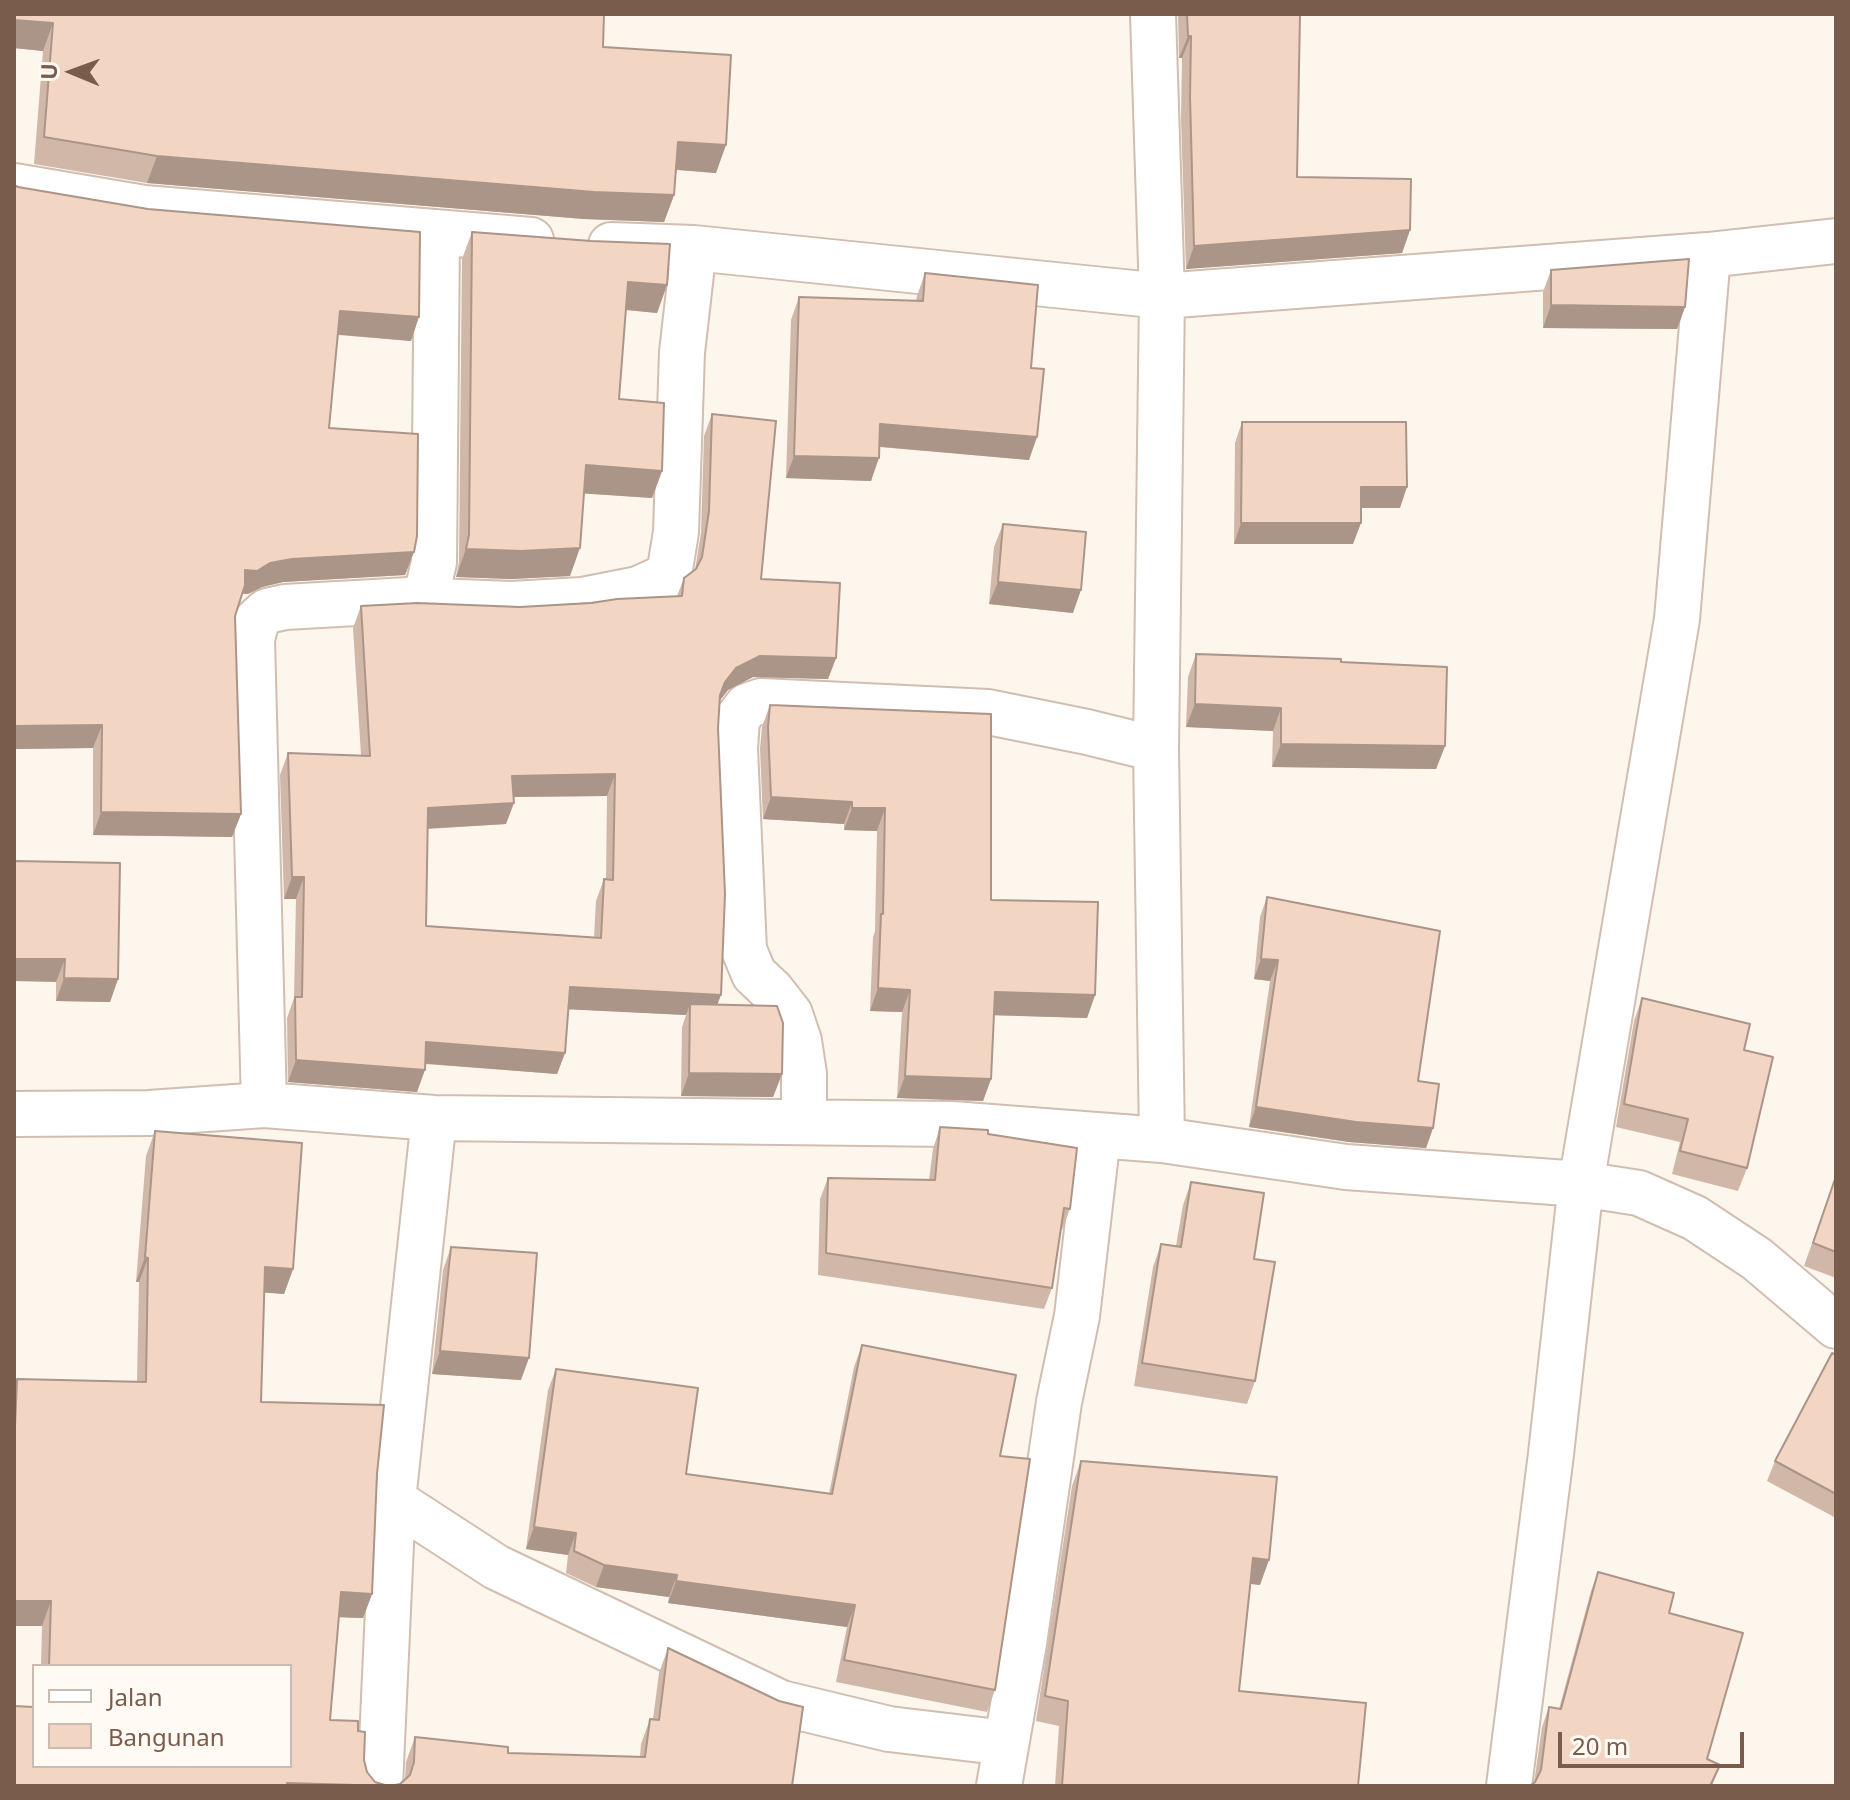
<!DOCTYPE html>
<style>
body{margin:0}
#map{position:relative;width:1850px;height:1800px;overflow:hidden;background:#fdf6ec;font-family:"Noto Sans",sans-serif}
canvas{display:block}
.frame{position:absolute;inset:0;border:16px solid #7a5c4d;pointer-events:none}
.legend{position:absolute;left:32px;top:1664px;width:260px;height:104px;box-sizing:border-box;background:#fffaf3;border:2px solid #cabbb1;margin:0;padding:10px 14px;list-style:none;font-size:24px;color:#7a5c4d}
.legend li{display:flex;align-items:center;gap:16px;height:40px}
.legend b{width:40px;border:2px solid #cabbb1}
.north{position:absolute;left:32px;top:32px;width:80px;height:80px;-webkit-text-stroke:6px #fffaf3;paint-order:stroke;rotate:271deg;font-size:22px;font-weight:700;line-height:32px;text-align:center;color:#7a5c4d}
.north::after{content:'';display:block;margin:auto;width:28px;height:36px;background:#7a5c4d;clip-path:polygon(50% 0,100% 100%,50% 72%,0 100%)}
.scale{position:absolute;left:1558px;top:1732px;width:186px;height:36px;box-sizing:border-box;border:4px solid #7a5c4d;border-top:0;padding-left:10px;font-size:24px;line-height:28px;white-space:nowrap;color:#7a5c4d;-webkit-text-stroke:6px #fffaf3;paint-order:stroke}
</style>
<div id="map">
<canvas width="1850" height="1800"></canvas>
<div class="frame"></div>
<ul class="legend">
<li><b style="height:10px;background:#fff"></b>Jalan</li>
<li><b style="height:22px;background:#f3d5c3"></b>Bangunan</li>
</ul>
<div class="north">U</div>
<div class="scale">20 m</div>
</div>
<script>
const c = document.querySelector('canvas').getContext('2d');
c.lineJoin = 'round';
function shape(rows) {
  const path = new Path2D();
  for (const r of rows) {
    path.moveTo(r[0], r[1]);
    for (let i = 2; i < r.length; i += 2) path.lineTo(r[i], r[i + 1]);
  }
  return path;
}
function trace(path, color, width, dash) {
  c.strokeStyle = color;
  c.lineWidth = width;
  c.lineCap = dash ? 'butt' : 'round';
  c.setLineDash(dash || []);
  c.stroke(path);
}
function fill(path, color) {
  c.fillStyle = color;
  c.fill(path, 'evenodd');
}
const minor = shape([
 [1153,14,1162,296,1156,749,1162,1140],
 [14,186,144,208,531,240],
 [611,245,694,248,1162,296,1708,255,1836,241],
 [409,600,511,604,582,600,638,589,669,575,676,532,682,352,694,248],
 [264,1105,252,639,257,620,267,611,285,607,409,600,421,596,428,588,434,562,437,234],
 [14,1114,149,1113,264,1105,434,1118,952,1124,1162,1140,1346,1167,1581,1184,1639,1193,1695,1218,1757,1259,1836,1326],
 [804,1121,804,1074,799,1041,790,1014,772,991,754,974,744,950,735,749,737,719,747,706,761,701,988,712,1087,732,1156,749],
 [393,1500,496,1567,781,1703,889,1729,1006,1743],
 [380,1786,393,1500,434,1118],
 [999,1786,1024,1643,1059,1402,1077,1316,1098,1136],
 [1509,1786,1551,1454,1581,1184,1677,619,1708,255]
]);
trace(minor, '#d1beb0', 48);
trace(minor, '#fff', 44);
fill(shape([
 [14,14,603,47,716,173,676,170,674,195,664,222,584,219,147,183,34,164,43,51,14,48],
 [1178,14,1300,14,1297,177,1410,230,1402,253,1186,269,1181,120,1182,58,1179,58],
 [14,185,411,341,338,335,329,428,414,552,405,575,283,582,262,587,248,594,242,594,235,616,241,814,232,837,93,835,93,748,14,749],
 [472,232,667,285,657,313,625,310,619,399,662,471,652,498,584,493,570,576,511,579,456,577,459,562,462,259],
 [1551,270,1685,307,1677,329,1543,328,1543,292],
 [925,273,1031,368,1029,460,879,447,871,481,786,478,791,320,799,297,916,301,917,296],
 [712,414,761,579,836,658,828,679,753,677,728,690,720,700,718,728,717,1005,782,1074,773,1097,681,1096,682,1027,686,1015,568,1009,565,1053,557,1074,425,1064,417,1092,288,1082,287,1018,294,998,296,899,284,899,280,775,288,753,361,755,353,628,361,606,520,607,677,596,684,578,695,570,701,533,704,436],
 [607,796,606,880,604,879,596,901,594,937,426,926,428,829,506,824,513,797],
 [1242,422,1400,508,1361,508,1353,544,1234,544,1235,443],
 [1003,524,1073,613,989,604,994,547],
 [1196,654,1341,662,1445,746,1436,769,1272,767,1273,731,1186,727,1188,677],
 [770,705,991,900,1095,995,1087,1018,994,1015,991,1079,983,1101,897,1098,902,1012,870,1011,873,937,875,931,877,831,844,830,844,824,763,819,760,749,762,727],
 [14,861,118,979,110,1002,56,1001,56,982],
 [1267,897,1418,1081,1433,1128,1426,1148,1349,1142,1249,1127,1270,981,1254,979,1260,917],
 [1642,998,1744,1050,1747,1168,1738,1191,1672,1174,1680,1142,1616,1127,1634,1021],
 [940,1127,988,1134,1070,1209,1062,1230,1060,1230,1052,1288,1044,1309,818,1275,820,1199,828,1178,929,1180,933,1149],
 [155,1131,302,1143,293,1269,284,1294,264,1292,261,1402,384,1405,377,1474,372,1594,363,1618,339,1617,330,1720,358,1721,358,1731,365,1732,364,1760,367,1772,375,1782,388,1786,14,1786,14,1706,34,1707,34,1766,290,1766,290,1666,41,1666,42,1626,14,1626,14,1386,17,1379,137,1382,139,1282,136,1282,146,1156],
 [1836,1175,1836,1278,1804,1266],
 [1191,1182,1254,1259,1255,1381,1247,1404,1134,1386,1153,1267,1161,1244,1176,1246,1183,1205],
 [451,1247,521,1380,432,1374,443,1270],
 [862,1345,1000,1456,995,1690,987,1712,836,1682,847,1627,668,1603,669,1597,596,1587,566,1573,568,1555,526,1549,548,1390,556,1369,686,1474,829,1494,854,1367],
 [1836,1355,1836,1518,1767,1481,1775,1461],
 [1081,1461,1260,1585,1251,1584,1239,1691,1358,1786,1055,1786,1059,1726,1036,1721,1072,1486],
 [1598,1572,1669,1613,1707,1759,1720,1765,1712,1786,1530,1786,1534,1783,1542,1727,1549,1707,1559,1709,1591,1591],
 [668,1648,792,1786,400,1784,405,1779,406,1762,415,1737,508,1753,640,1757,641,1744,650,1719,653,1719,659,1673]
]), '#d1b7a8');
fill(shape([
 [14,20,53,23,43,51,14,48],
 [1188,36,1191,36,1182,58,1179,58],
 [678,142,726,145,716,173,668,169],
 [157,156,674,195,664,222,584,219,147,183],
 [1410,230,1402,253,1186,269,1194,246],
 [628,282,667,285,657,313,618,309],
 [1551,305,1685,307,1677,329,1543,328],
 [340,311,419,317,411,341,332,334],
 [880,424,1037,437,1029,460,872,446],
 [794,456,879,458,871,481,786,478],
 [586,465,662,471,652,498,576,493],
 [1361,487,1407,487,1400,508,1354,508],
 [1241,523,1361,523,1353,544,1234,544],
 [580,548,570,576,511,579,456,577,466,549],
 [414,552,405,575,283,582,262,587,248,594,236,593,245,570,270,563,292,559],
 [998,582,1081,590,1073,613,989,604],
 [760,656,836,658,828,679,753,677,728,690,717,704,725,682,736,668],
 [1195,704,1281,708,1273,731,1186,727],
 [102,725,93,748,14,749,14,726],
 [1281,744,1445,746,1436,769,1272,767],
 [615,774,607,796,504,797,512,776],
 [771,797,852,802,844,824,763,819],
 [514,803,506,824,420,829,428,808],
 [852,808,885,808,877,831,844,830],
 [101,812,241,814,232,837,93,835],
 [292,877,304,877,296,899,284,899],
 [14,959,65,959,56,982,14,981],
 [1261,959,1278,960,1270,981,1254,979],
 [64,978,118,979,110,1002,56,1001],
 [570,987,721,995,713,1016,690,1004,686,1015,562,1009],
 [878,988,910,990,902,1012,870,1011],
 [995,992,1095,995,1087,1018,986,1015],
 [426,1042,565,1053,557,1074,418,1063],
 [296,1060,425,1070,417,1092,288,1082],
 [689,1073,782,1074,773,1097,681,1096],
 [905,1076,991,1079,983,1101,897,1098],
 [1256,1107,1433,1128,1426,1148,1349,1142,1249,1127],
 [145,1257,148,1258,139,1282,136,1282],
 [265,1267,293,1269,284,1294,256,1292],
 [440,1351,529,1358,521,1380,432,1374],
 [534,1527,576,1533,568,1555,526,1549],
 [1253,1558,1269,1560,1260,1585,1244,1583],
 [604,1565,677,1575,669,1597,596,1587],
 [676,1581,855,1605,847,1627,668,1603],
 [341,1592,372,1594,363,1618,332,1617],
 [14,1601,51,1601,42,1626,14,1626],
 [287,1783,360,1786,286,1786]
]), '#aa9588');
const building = shape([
 [14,14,604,14,603,47,731,55,726,145,678,142,674,195,594,192,157,156,44,137,53,23,14,20,14,14],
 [1187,14,1300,14,1297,177,1411,179,1410,230,1194,246,1190,97,1191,36,1188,36,1187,14],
 [14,185,18,187,148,209,420,232,419,317,340,311,329,428,418,434,417,536,414,552,292,559,270,563,257,571,245,570,245,585,235,616,241,814,101,812,102,725,14,726,14,185],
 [472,232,591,241,670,244,667,285,628,282,619,399,664,403,662,471,586,465,580,548,521,551,466,549,469,535,472,232],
 [1689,259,1685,307,1551,305,1551,270,1689,259],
 [925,273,1038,285,1031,368,1044,369,1037,437,880,424,879,458,794,456,799,297,923,301,925,273],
 [712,414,776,421,761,579,840,583,836,658,760,656,736,668,725,682,720,695,718,728,725,894,721,995,570,987,565,1053,426,1042,425,1070,296,1060,295,997,302,997,304,877,292,877,288,753,370,756,361,606,417,603,520,607,591,603,617,599,682,596,684,578,696,569,702,557,709,511,712,414],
 [615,774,613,880,604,879,601,938,426,926,428,808,514,803,512,776,615,774],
 [1242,422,1406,422,1407,487,1361,487,1361,523,1241,523,1242,422],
 [1003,524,1086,532,1081,590,998,582,1003,524],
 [1196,654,1341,659,1341,662,1447,667,1445,746,1281,744,1281,708,1195,704,1196,654],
 [770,705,991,714,991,900,1098,902,1095,995,995,992,991,1079,905,1076,910,990,878,988,881,914,883,914,885,808,852,808,852,802,771,797,768,727,770,705],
 [14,861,120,863,118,979,64,978,65,959,14,959,14,861],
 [1267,897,1440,931,1418,1081,1439,1084,1433,1128,1356,1122,1256,1107,1278,960,1261,959,1267,897],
 [1642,998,1750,1024,1744,1050,1773,1057,1747,1168,1680,1151,1688,1119,1624,1104,1642,998],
 [690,1004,777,1006,783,1023,782,1074,689,1073,690,1004],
 [940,1127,988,1130,988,1134,1077,1148,1070,1209,1064,1208,1052,1288,826,1253,828,1178,935,1180,940,1127],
 [155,1131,302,1143,293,1269,265,1267,261,1402,384,1405,377,1474,372,1594,341,1592,330,1720,358,1721,358,1731,365,1732,364,1760,367,1772,375,1782,388,1786,287,1783,287,1786,14,1786,14,1706,34,1707,34,1766,290,1766,290,1666,49,1666,51,1601,14,1601,14,1450,17,1379,146,1382,148,1258,145,1257,155,1131],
 [1836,1176,1836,1252,1813,1243,1836,1176],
 [1191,1182,1264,1193,1254,1259,1275,1262,1255,1381,1142,1363,1161,1244,1181,1247,1191,1182],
 [451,1247,537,1253,529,1358,440,1351,451,1247],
 [862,1345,1016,1375,1000,1456,1030,1459,995,1690,844,1660,855,1605,676,1581,677,1575,604,1565,574,1551,576,1533,534,1527,556,1369,698,1388,686,1474,832,1494,862,1345],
 [1832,1353,1836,1355,1836,1494,1775,1461,1832,1353],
 [1081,1461,1277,1477,1269,1560,1253,1558,1239,1691,1366,1703,1358,1786,1062,1786,1068,1701,1045,1696,1081,1461],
 [1598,1572,1674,1593,1669,1613,1743,1633,1707,1759,1720,1765,1710,1786,1530,1786,1535,1782,1541,1770,1549,1707,1561,1709,1598,1572],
 [668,1648,779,1701,803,1707,792,1786,390,1786,400,1784,410,1775,414,1762,415,1737,508,1747,508,1753,645,1757,650,1719,659,1720,668,1648]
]);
fill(building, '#f3d5c3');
trace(building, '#aa9588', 2);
</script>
